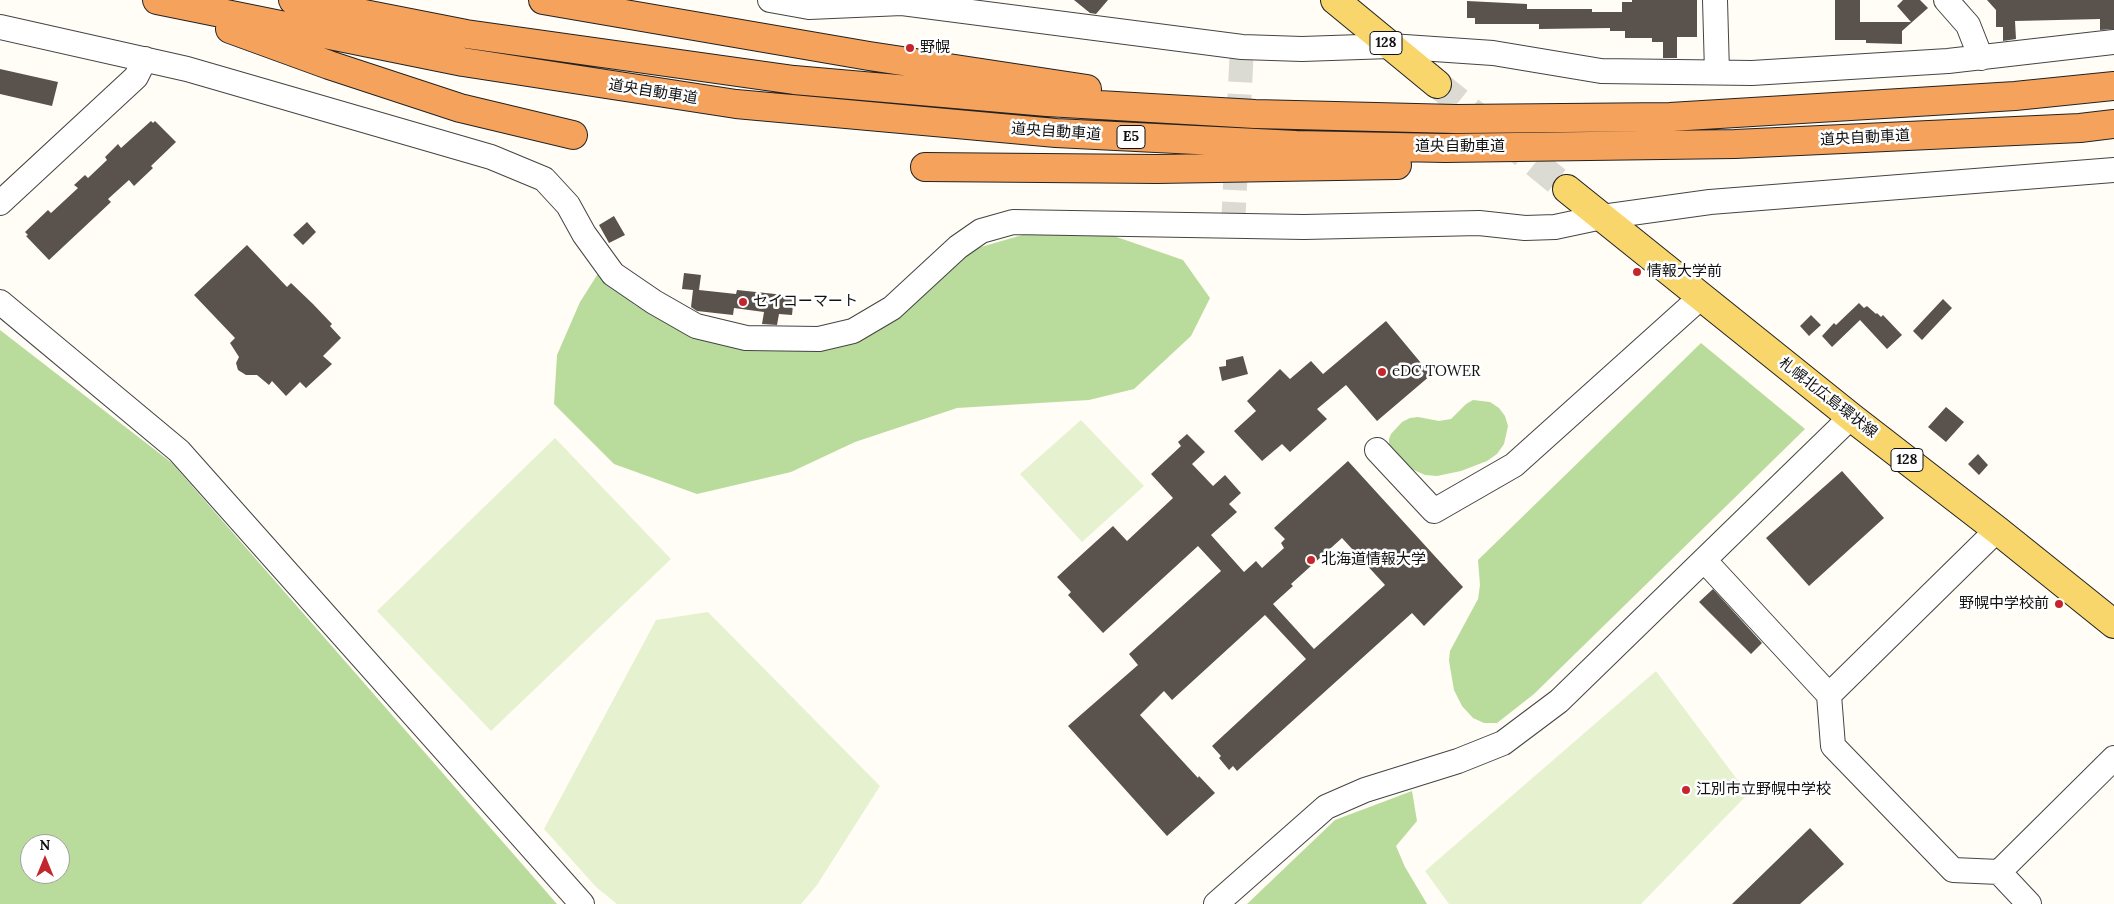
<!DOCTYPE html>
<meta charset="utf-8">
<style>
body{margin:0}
#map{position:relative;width:2114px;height:904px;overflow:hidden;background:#fffdf5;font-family:Lora,serif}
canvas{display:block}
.north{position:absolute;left:20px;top:834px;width:50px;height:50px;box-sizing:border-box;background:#fff;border:1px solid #a0a0a0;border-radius:50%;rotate:0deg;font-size:14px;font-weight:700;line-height:20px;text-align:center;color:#111}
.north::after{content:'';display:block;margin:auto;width:18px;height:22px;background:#c4262e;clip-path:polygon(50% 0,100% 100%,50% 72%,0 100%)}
</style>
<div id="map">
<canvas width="2114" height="904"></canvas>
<div class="north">N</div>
</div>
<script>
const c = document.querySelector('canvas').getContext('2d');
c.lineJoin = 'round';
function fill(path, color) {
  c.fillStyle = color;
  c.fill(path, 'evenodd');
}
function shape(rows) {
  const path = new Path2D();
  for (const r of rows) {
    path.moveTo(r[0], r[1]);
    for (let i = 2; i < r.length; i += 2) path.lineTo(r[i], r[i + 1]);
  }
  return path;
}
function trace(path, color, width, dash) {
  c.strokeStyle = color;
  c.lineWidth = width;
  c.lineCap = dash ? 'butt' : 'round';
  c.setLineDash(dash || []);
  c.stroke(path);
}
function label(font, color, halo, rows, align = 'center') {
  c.font = font + ' Lora,"Noto Sans JP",serif';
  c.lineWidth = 5;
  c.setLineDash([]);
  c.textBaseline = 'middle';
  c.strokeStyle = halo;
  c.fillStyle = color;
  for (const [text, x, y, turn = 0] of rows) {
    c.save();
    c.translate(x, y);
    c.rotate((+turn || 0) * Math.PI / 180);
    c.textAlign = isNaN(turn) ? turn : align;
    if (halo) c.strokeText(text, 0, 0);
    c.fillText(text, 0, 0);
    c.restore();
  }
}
fill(shape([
 [1043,229,1108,234,1183,260,1210,298,1191,336,1134,389,1089,400,957,408,855,442,791,472,697,494,614,464,554,404,557,355,580,302,599,272,635,305,718,343,843,346,920,298,974,249],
 [0,330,172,463,557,904,0,904],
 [30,844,60,844,60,874,30,874],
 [1701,343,1805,429,1534,694,1497,723,1484,723,1473,718,1462,706,1454,690,1449,661,1450,651,1478,599,1480,585,1478,560],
 [1473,400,1490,402,1499,408,1505,416,1508,426,1504,444,1497,454,1487,461,1461,471,1437,476,1425,475,1407,467,1389,448,1389,439,1391,434,1402,422,1410,418,1418,417,1439,421,1451,419,1466,404],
 [1412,791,1417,821,1396,846,1405,867,1427,904,1247,904,1335,820]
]), '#b9dc9c');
fill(shape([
 [1081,420,1144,486,1082,542,1020,474],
 [555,438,671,559,491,731,377,611],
 [708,612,880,786,817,885,801,904,617,904,596,887,544,829,656,620],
 [1656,671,1748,794,1641,904,1449,904,1425,871]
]), '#e6f2cf');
fill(shape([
 [1074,0,1108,0,1096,14,1090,13],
 [1632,0,1697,0,1697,37,1677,37,1677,58,1663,58,1663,42,1652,42,1652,38,1625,38,1625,31,1610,31,1610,28,1539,29,1539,24,1475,24,1475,18,1467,18,1467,1,1527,4,1527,9,1592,9,1592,12,1622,12,1622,2,1632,2],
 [1835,0,1860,0,1860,22,1911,22,1897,6,1903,0,1920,0,1928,8,1902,31,1902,44,1866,43,1866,40,1835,40],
 [1987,0,2114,0,2114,29,2100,30,2100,19,2015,21,2016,39,2003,41,2003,27,1996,27,1996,10],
 [0,69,58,82,52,106,0,94],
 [151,121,153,123,155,121,176,142,151,166,153,168,134,186,129,180,108,199,111,202,49,260,26,236,28,235,25,232,48,210,51,213,78,188,74,185,85,175,88,178,107,160,105,157,118,144,121,148],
 [614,216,625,235,609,243,599,225],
 [307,222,316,232,303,245,293,235],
 [247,245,287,287,291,283,313,304,332,324,330,326,341,338,323,356,332,364,306,388,300,382,286,396,272,381,269,385,257,375,246,375,238,370,236,363,239,357,230,343,235,338,194,295],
 [684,273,701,275,699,290,736,294,737,290,794,296,792,315,779,314,777,325,762,324,764,312,734,308,733,315,697,311,691,307,693,290,682,289],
 [1943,299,1952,308,1922,340,1913,331],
 [1859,303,1864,308,1867,306,1876,314,1877,313,1881,317,1883,315,1902,335,1887,349,1860,320,1832,347,1822,336,1834,323,1836,325],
 [1811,315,1821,325,1809,336,1800,326],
 [1386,321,1431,375,1377,421,1346,385,1317,409,1327,419,1290,452,1282,444,1262,461,1234,431,1256,411,1247,401,1280,369,1290,379,1311,361,1323,374],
 [1243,356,1248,374,1222,381,1219,367,1226,366,1226,360],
 [1946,407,1964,422,1946,442,1928,427],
 [1187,434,1205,452,1192,464,1213,486,1225,475,1241,493,1229,504,1237,512,1211,535,1244,572,1256,561,1262,568,1284,548,1281,543,1285,539,1274,528,1348,461,1463,587,1424,626,1412,613,1237,771,1233,766,1229,770,1219,758,1221,756,1212,746,1306,659,1265,615,1172,700,1164,691,1140,715,1198,778,1199,776,1215,793,1167,836,1068,726,1138,665,1129,654,1221,571,1198,546,1103,633,1068,595,1071,592,1057,577,1113,526,1127,541,1173,498,1151,474,1181,446,1178,442],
 [1342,538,1385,585,1314,649,1273,604,1293,586,1291,584],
 [1978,454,1988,465,1979,475,1968,464],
 [1842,471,1884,518,1809,586,1766,538],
 [1713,589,1762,643,1751,654,1699,602],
 [1810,828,1844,864,1800,904,1732,904]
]), '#5a524d');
trace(shape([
 [1233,226,1242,47]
]), '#dbdad3', 24, [24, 12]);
trace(shape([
 [1437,84,1567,189]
]), '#dbdad3', 28, [28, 14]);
const minor = shape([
 [770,0,809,7,902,3,1242,47,1302,49,1390,46,1493,53,1601,71,1752,73,1948,61,2114,42],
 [1715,0,1717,72],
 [1946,0,1968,25,1981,58],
 [0,27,187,69,491,157,544,179,568,205,584,234,613,274,654,302,696,326,746,338,819,339,853,331,892,308,958,247,981,231,1013,222,1304,227,1479,223,1525,228,1555,227,1602,217,1710,202,2114,170],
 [0,203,136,77,145,59],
 [0,302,179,451,582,904],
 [1377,450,1434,511,1514,465,1701,297],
 [1704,560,1829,695,1833,746,1953,870,1999,872],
 [1829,695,1997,530],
 [1216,904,1326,807,1365,790,1458,761,1503,743,1559,701,1851,417],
 [2029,904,1999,872,2114,758]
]);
const major = shape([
 [1335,0,1437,84],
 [1567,189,1851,417,1997,530,2114,624]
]);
const highway = shape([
 [157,0,463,62,736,104,1056,133,1296,145,1445,148,1735,144,2080,128,2114,124],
 [293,0,466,34,794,80,1047,102,1255,114,1456,119,1670,117,2015,96,2114,86],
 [543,0,869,56,1087,89],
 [230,29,329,65,460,108,573,135],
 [925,167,1157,169,1397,165]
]);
trace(minor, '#444', 26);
trace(major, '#222', 30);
trace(highway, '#222', 30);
trace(minor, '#fff', 24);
trace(major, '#f9d66b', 28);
trace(highway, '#f5a25d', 28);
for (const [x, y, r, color] of [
 [910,48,5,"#c4262e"],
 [1637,272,5,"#c4262e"],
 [743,302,5,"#c4262e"],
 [1382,372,5,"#c4262e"],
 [1311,560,5,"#c4262e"],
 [2059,604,5,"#c4262e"],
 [1686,790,5,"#c4262e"]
]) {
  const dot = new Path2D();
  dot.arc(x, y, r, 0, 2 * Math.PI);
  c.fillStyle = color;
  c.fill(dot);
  trace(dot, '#fff', 2);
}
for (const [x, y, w] of [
 [1386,43,32],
 [1131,137,28],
 [1907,460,32]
]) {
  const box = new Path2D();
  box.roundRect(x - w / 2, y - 11.5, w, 23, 4);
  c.fillStyle = '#fff';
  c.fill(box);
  trace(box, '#111', 1);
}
label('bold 14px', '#111', null, [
 ["128",1386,43],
 ["E5",1131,137],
 ["128",1907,460]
]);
label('15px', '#111', '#fff', [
 ["野幌",920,48],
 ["情報大学前",1647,272],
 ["セイコーマート",753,302],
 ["eDC TOWER",1392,372],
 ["北海道情報大学",1321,560],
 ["野幌中学校前",2049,604,"right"],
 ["江別市立野幌中学校",1696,790]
], 'left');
label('15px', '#111', '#fff', [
 ["道央自動車道",653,92,9],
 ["道央自動車道",1056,132,4],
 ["道央自動車道",1865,138,-3],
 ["道央自動車道",1460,147],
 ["札幌北広島環状線",1828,398,38]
]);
</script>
